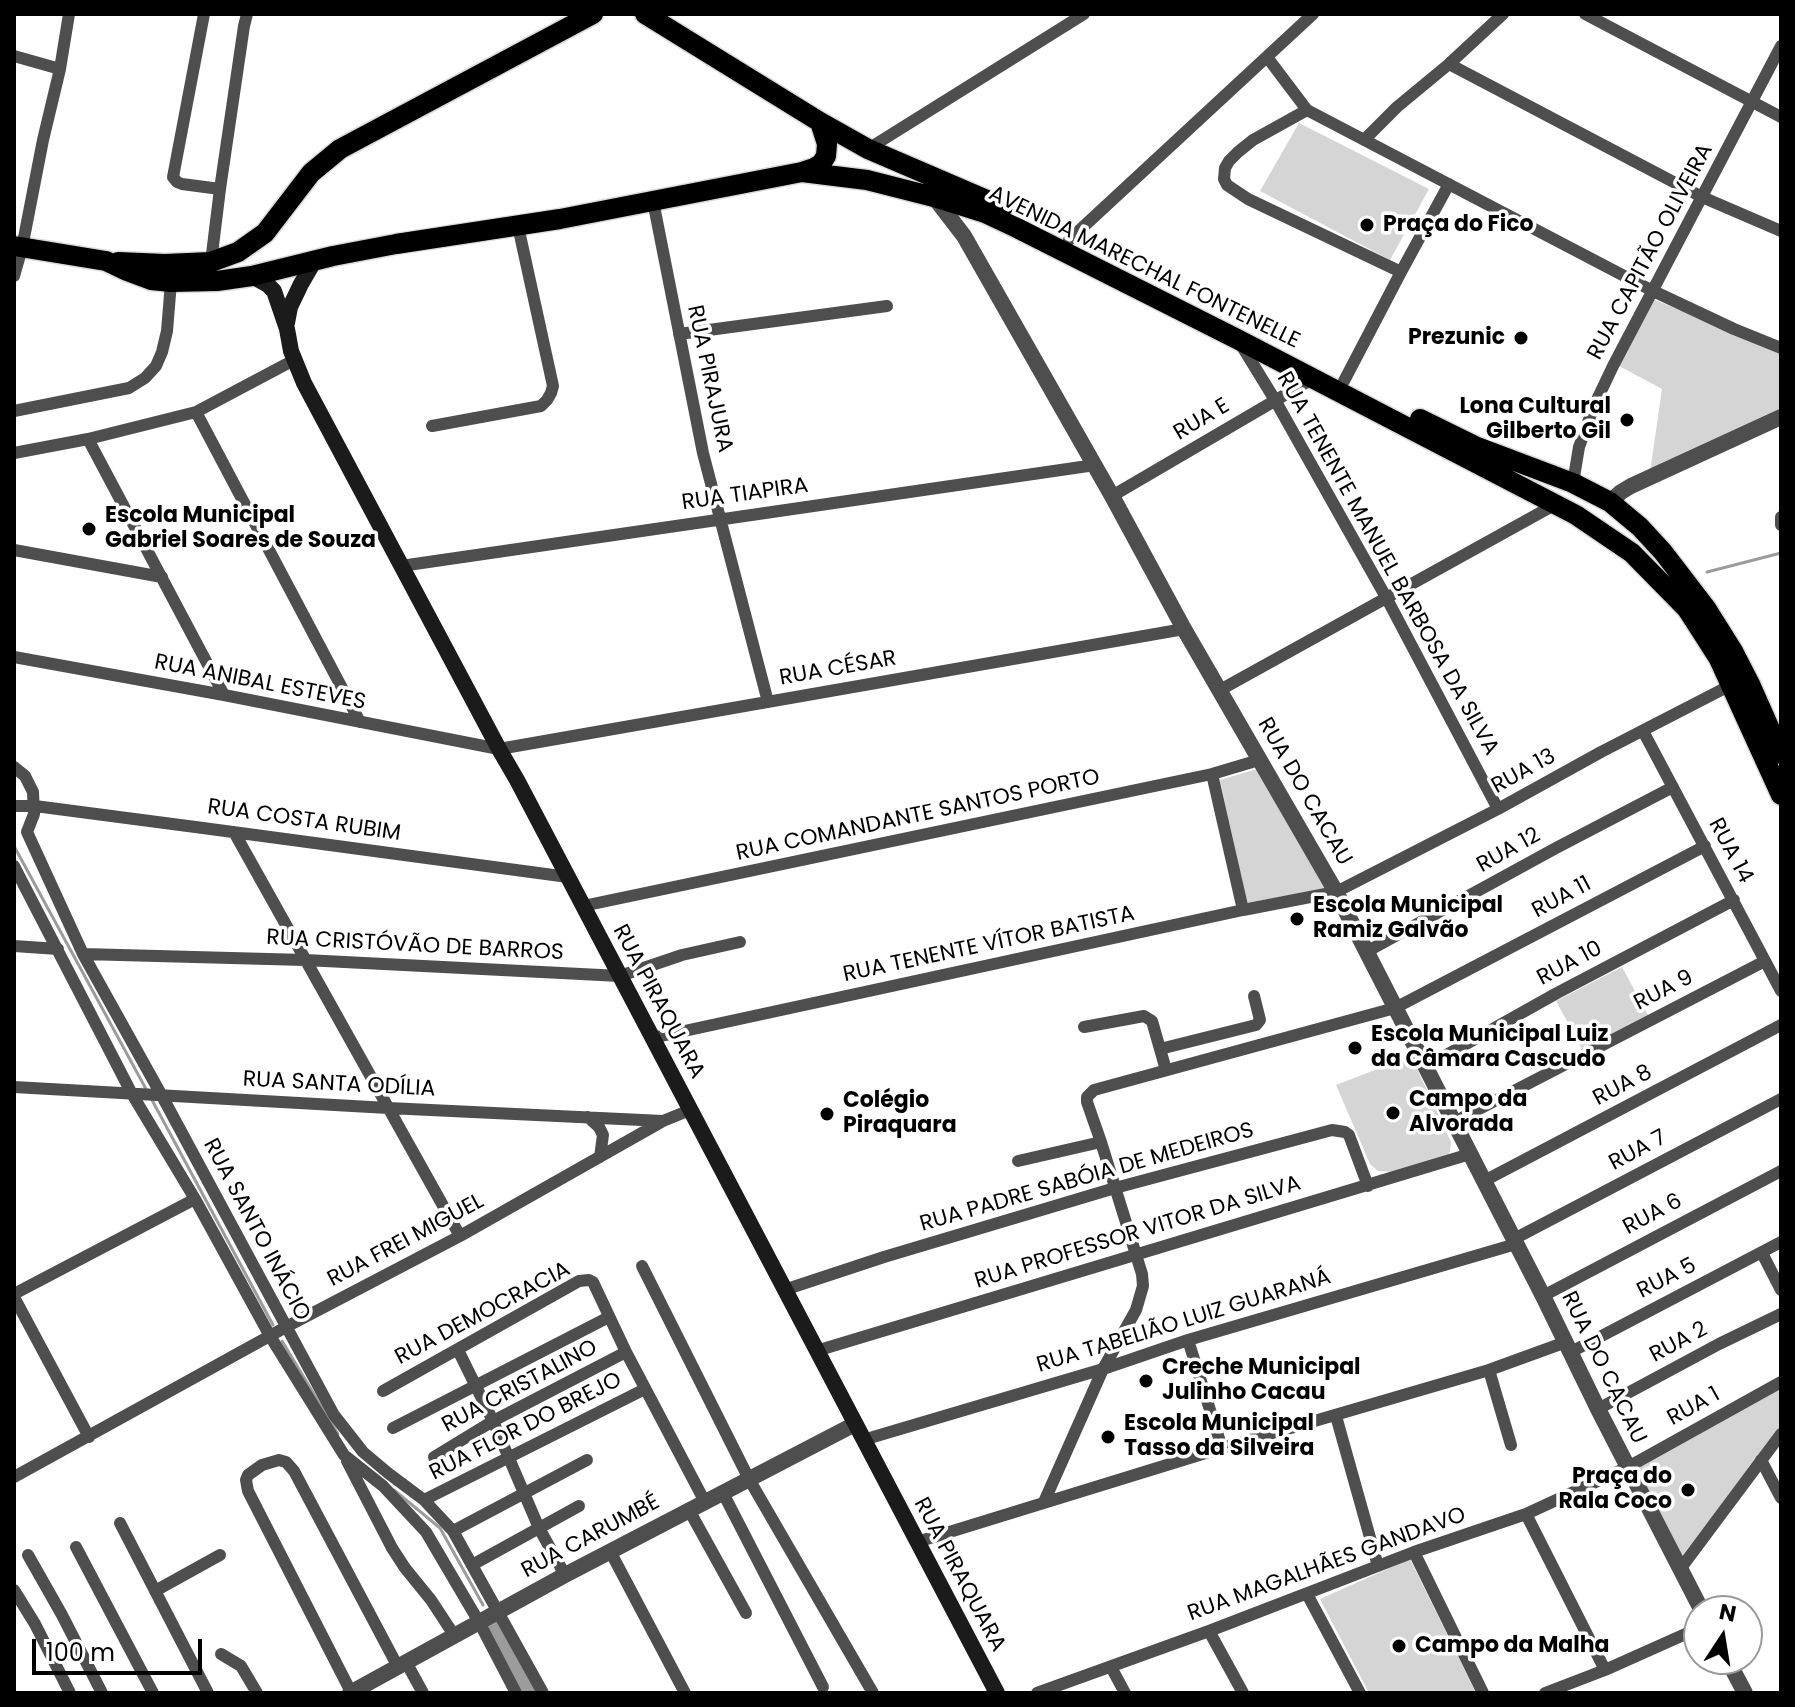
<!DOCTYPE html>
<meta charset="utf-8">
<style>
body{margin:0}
#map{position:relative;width:1795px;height:1707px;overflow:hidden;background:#fff;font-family:Poppins,sans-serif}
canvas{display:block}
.frame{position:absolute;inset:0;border:16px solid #000;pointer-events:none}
.north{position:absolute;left:1683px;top:1595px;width:80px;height:80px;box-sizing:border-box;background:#fff;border:2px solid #999;border-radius:50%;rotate:12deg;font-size:22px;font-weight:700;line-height:32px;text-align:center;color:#000}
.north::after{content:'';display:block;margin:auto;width:28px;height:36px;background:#000;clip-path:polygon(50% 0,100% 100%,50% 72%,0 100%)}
.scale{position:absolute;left:32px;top:1639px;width:170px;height:36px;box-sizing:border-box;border:4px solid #000;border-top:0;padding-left:10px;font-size:24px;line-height:28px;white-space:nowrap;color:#000;-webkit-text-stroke:6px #fff;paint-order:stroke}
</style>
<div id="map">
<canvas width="1795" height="1707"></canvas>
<div class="frame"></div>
<div class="north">N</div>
<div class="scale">100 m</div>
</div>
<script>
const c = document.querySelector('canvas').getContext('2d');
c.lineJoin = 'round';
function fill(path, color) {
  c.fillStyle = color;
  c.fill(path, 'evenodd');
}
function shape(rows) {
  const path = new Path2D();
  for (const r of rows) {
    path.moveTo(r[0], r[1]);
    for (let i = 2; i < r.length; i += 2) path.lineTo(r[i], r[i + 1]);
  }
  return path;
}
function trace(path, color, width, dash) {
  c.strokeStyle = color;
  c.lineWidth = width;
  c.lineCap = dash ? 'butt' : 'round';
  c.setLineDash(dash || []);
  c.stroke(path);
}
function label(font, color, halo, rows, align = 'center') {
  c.font = font + ' Poppins,sans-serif';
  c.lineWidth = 7;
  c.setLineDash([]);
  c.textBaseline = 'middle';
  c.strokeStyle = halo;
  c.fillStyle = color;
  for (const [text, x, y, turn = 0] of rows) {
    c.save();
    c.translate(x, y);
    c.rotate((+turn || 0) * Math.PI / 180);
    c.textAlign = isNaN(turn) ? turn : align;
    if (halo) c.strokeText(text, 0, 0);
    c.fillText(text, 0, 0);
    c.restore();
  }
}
fill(shape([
 [1299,123,1429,189,1390,260,1260,191],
 [1650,298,1781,351,1781,413,1650,472,1662,389,1619,366],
 [1260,768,1327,888,1247,903,1220,780],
 [1622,967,1648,1015,1582,1049,1556,1001],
 [1411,1056,1451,1142,1450,1152,1444,1159,1391,1172,1378,1171,1370,1164,1336,1085],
 [1781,1385,1781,1428,1682,1556,1632,1468],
 [1410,1559,1476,1693,1369,1693,1320,1599]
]), '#d5d5d5');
trace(shape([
 [1707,572,1781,553],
 [14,846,146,1089],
 [152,1100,273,1325],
 [282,1341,338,1434],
 [394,1490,440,1528,483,1605]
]), '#9c9c9c', 3);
trace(shape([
 [492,1622,531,1693]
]), '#9c9c9c', 20);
const primary = shape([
 [645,14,820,122,868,149,1003,207],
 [802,172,814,168,821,164,826,156,827,144,820,122],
 [14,246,106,261,127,271,151,280,171,282,217,281,252,276,333,256,396,244,560,219,802,172,867,180,934,197,985,213,1017,228,1239,340,1576,515,1632,553,1687,609,1698,626,1719,659,1781,795],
 [118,262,165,264,211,262,238,252,265,233,311,173,340,149,593,14],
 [1420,419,1475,446,1573,483,1610,502,1640,527,1663,552,1706,608,1733,651,1750,684,1781,754]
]);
trace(primary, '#dbdbdb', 23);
trace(shape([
 [204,14,173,177,177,182,182,184,220,189],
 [1585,14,1781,117],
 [14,56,60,69],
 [1267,57,1307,110,1651,290,1734,329,1781,348],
 [1449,64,1702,197,1781,231],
 [1307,110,1253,140,1238,152,1229,161,1225,168,1224,179,1227,185,1248,199,1401,272],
 [1364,140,1397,107,1449,64,1503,14],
 [868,149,1084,14],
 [653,201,703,453,768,702],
 [1069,240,1313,14],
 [211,262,220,189,244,26,247,14],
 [14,276,22,248,43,140,60,69,69,14],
 [679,334,887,306],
 [1240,343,1275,400,1387,599,1498,809],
 [1344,381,1401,272,1449,184],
 [14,411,129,388,145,378,156,366,162,352,167,331,171,282],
 [196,412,360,722],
 [432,426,541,406,547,400,551,393,553,386,518,226],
 [88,439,224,695],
 [14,453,88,439,196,412,294,360],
 [1573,483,1579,447,1594,406,1613,366,1781,46],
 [1112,496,1312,379],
 [1781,517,1781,525],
 [14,550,162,577],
 [401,566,1095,465],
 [14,657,224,695,499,749,1184,629],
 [1220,690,1556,504],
 [1643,731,1781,991],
 [14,767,25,776,33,792,34,814,27,832],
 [1212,774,1243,910],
 [14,806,35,806,203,828,568,877],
 [27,832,83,954,162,1096,334,1415,363,1452,388,1473,424,1500,453,1531,543,1693],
 [234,832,460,1236],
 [14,866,132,1094,195,1199,270,1336,344,1455,383,1486,426,1532,479,1622,516,1693],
 [583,906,1212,774,1259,760],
 [14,946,58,949],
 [1366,952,1556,848,1673,787],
 [83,954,305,960,620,976,682,955,740,942],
 [1084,1027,1144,1016,1152,1021,1160,1049],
 [652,1038,1243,910,1336,892,1498,809,1601,752,1731,685],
 [1425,1067,1557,993,1734,900],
 [1166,1070,1160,1049,1256,1025,1260,1020,1254,996],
 [14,1087,388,1108,663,1121],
 [588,1117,599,1127,603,1135,600,1157],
 [1454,1122,1765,961],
 [1018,1161,1101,1142,1087,1102,1087,1097,1094,1090,1395,1008,1705,846],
 [1484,1181,1781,1025],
 [1514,1239,1781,1099],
 [1762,1253,1781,1290],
 [642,1266,749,1479,873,1693],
 [784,1290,884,1257,1115,1188,1332,1130,1345,1132,1349,1135,1368,1186],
 [14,1294,195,1199],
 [1543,1296,1781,1171],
 [14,1297,89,1437],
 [1188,1340,1222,1448],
 [458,1350,493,1421,539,1528,565,1575],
 [816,1351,1470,1154],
 [1571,1352,1781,1242],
 [1489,1370,1511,1445],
 [383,1391,579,1281,589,1280,593,1282,626,1352,705,1502],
 [1598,1409,1719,1344,1781,1314],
 [1336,1416,1378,1566],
 [393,1428,609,1317],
 [863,1440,1103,1369,1188,1340,1516,1244],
 [434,1457,493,1421,626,1352],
 [1761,1460,1781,1498],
 [347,1461,392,1548,405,1568,431,1600,454,1635],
 [14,1477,286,1327,460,1236,663,1121,690,1110],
 [723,1493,823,1687],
 [424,1500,645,1389],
 [1044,1502,1103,1369,1136,1310,1143,1286,1142,1274,1101,1142],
 [689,1510,746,1613],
 [1526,1514,1605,1670],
 [120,1523,208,1693],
 [453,1531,587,1460],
 [917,1542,1222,1448,1489,1370,1566,1342],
 [76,1547,153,1693],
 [610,1551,685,1693],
 [1414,1552,1483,1693],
 [28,1555,62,1615,102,1693],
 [472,1565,579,1506],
 [1681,1568,1781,1434],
 [14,1590,35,1624,70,1693],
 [155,1591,220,1555],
 [1307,1594,1360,1693],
 [1209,1631,1243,1693],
 [221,1654,241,1666,257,1693],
 [406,1662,423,1693],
 [1111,1667,1125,1693],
 [351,1692,248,1491,246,1480,248,1475,262,1465,279,1460,286,1462,294,1471,398,1667],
 [1037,1693,1209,1631,1414,1552,1526,1514,1628,1467,1781,1382],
 [1545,1693,1605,1670,1699,1628]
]), '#4e4e4e', 12);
trace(shape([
 [934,197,964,236,1112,496,1184,629,1336,892,1543,1296,1598,1409,1702,1611],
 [1610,502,1621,492,1631,486,1781,417],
 [1727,1659,1745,1693],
 [350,1693,565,1575,855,1424]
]), '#4e4e4e', 16);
trace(shape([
 [252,276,268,285,274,291,287,329,291,351,304,383,499,749,517,780,997,1693],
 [287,323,290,307,301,284,315,260]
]), '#1b1b1b', 16);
trace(primary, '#000', 20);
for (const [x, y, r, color] of [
 [1367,225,8,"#000"],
 [1521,338,8,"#000"],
 [1627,420,8,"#000"],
 [89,529,8,"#000"],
 [1297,919,8,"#000"],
 [1355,1048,8,"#000"],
 [1393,1113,8,"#000"],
 [827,1114,8,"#000"],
 [1146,1381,8,"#000"],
 [1108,1437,8,"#000"],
 [1688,1490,8,"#000"],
 [1399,1646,8,"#000"]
]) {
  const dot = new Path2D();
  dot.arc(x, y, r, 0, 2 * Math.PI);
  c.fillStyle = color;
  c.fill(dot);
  trace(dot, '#fff', 3);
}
label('bold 22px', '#000', '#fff', [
 ["Praça do Fico",1383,225],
 ["Prezunic",1505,338,"right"],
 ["Lona Cultural",1611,407,"right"],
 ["Gilberto Gil",1611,432,"right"],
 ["Escola Municipal",105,516],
 ["Gabriel Soares de Souza",105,541],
 ["Escola Municipal",1313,906],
 ["Ramiz Galvão",1313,931],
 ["Escola Municipal Luiz",1371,1035],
 ["da Câmara Cascudo",1371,1060],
 ["Campo da",1409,1100],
 ["Alvorada",1409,1125],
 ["Colégio",843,1101],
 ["Piraquara",843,1126],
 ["Creche Municipal",1162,1368],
 ["Julinho Cacau",1162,1393],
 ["Escola Municipal",1124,1424],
 ["Tasso da Silveira",1124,1449],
 ["Praça do",1672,1477,"right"],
 ["Rala Coco",1672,1502,"right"],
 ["Campo da Malha",1415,1646]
], 'left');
label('22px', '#000', '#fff', [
 ["RUA CAPITÃO OLIVEIRA",1651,252,-62],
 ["AVENIDA MARECHAL FONTENELLE",1144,268,26],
 ["RUA PIRAJURA",709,379,78],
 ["RUA E",1202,420,-31],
 ["RUA TIAPIRA",745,495,-8],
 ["RUA TENENTE MANUEL BARBOSA DA SILVA",1387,564,61],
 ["RUA CÉSAR",838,669,-10],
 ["RUA ANIBAL ESTEVES",260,683,11],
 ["RUA 13",1524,772,-29],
 ["RUA DO CACAU",1304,792,60],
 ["RUA COMANDANTE SANTOS PORTO",918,816,-12],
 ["RUA COSTA RUBIM",304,821,8],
 ["RUA 12",1509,851,-29],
 ["RUA 14",1730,851,62],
 ["RUA 11",1562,898,-28],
 ["RUA TENENTE VÍTOR BATISTA",989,945,-12],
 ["RUA CRISTÓVÃO DE BARROS",415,946,3],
 ["RUA 10",1570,964,-28],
 ["RUA 9",1664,991,-27],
 ["RUA PIRAQUARA",658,1002,62],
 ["RUA SANTA ODÍLIA",339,1085,3],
 ["RUA 8",1623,1086,-28],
 ["RUA 7",1638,1151,-28],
 ["RUA PADRE SABÓIA DE MEDEIROS",1087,1178,-16],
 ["RUA 6",1653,1215,-28],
 ["RUA SANTO INÁCIO",256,1230,62],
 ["RUA PROFESSOR VITOR DA SILVA",1138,1233,-17],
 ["RUA FREI MIGUEL",406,1241,-28],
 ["RUA 5",1667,1279,-27],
 ["RUA DEMOCRACIA",483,1314,-28],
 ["RUA TABELIÃO LUIZ GUARANÁ",1184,1322,-17],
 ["RUA 2",1679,1343,-28],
 ["RUA DO CACAU",1603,1368,64],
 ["RUA CRISTALINO",520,1387,-28],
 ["RUA 1",1694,1407,-29],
 ["RUA FLOR DO BREJO",526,1427,-27],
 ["RUA CARUMBÉ",591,1537,-28],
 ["RUA MAGALHÃES GANDAVO",1327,1565,-20],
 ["RUA PIRAQUARA",959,1575,62]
]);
</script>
